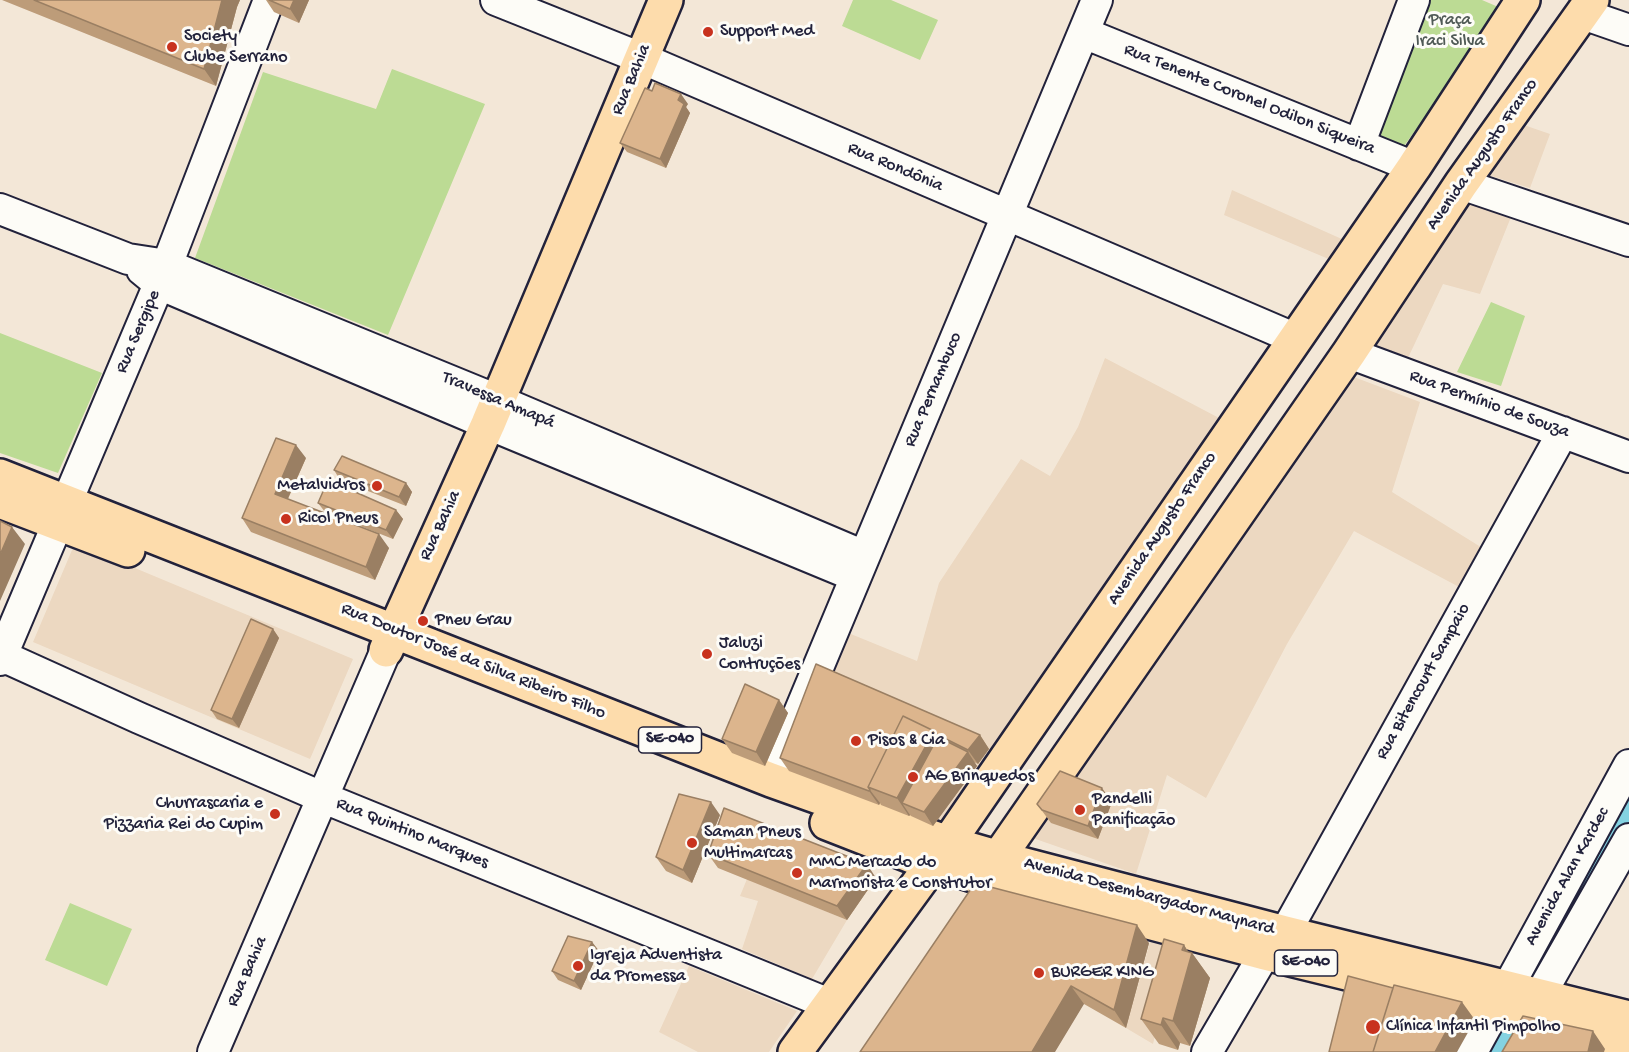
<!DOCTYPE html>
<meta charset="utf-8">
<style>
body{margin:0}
canvas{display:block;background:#f3e7d7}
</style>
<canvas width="1629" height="1052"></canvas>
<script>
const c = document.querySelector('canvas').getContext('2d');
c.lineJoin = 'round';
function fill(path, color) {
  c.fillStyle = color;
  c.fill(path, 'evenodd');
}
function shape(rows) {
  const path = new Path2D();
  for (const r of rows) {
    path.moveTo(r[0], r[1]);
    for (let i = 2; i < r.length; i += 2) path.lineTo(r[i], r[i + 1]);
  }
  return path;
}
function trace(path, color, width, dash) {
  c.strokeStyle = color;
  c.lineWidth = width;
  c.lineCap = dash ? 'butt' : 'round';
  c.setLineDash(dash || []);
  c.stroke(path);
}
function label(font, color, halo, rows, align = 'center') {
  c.font = font + ' "Gochi Hand",sans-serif';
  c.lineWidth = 6;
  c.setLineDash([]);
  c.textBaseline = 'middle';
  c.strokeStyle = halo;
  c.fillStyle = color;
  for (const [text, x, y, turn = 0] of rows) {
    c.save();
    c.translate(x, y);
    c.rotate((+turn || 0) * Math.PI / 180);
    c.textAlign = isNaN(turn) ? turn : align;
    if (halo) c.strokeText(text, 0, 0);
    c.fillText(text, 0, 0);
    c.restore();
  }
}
fill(shape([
 [1521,124,1550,134,1530,188,1485,174],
 [1232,190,1344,240,1331,260,1224,215],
 [1466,193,1513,212,1480,294,1443,284,1406,362,1365,346],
 [1105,358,1221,419,935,832,782,773,841,630,917,661,939,583,1021,459,1050,476,1078,427],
 [1346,374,1420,402,1392,492,1484,549,1461,588,1354,531,1287,644,1206,798,1167,775,1136,874,1027,836],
 [75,543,353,659,310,759,33,642],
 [747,879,847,920,812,979,742,949,758,901,740,896],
 [1150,942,1176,949,1153,1044,1126,1028],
 [689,966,797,1011,769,1052,698,1052,659,1032]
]), '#ecd8c1');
fill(shape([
 [853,0,891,0,938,20,920,60,842,26],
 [1430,0,1482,0,1503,9,1404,146,1387,146,1376,133],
 [392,69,485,104,388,335,195,258,263,72,376,109],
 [1491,302,1525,316,1501,386,1457,372],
 [0,333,102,373,58,473,0,453],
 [70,903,132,929,107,986,45,960]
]), '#bcdb94');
trace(shape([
 [1537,970,1629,805],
 [1490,1052,1504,1027]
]), '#84d2e1', 22);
const minor = shape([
 [496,0,641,58,1294,338],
 [1583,14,1629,30],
 [1084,33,1414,167],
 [1359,145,1414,0],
 [1461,184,1629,241],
 [0,209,128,259,167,265,497,400,864,556],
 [142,270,159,284,488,424,855,576],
 [1349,353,1629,457],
 [0,655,139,718,324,798,829,1004],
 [0,660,167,265,269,0],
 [771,780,1097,0],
 [1285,933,1563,432],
 [1507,989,1629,765],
 [1539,997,1629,839],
 [213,1052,386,650],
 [1207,1052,1265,953],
 [1472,1052,1495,1010]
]);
const major = shape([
 [0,476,771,780,948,843,1017,863,1285,933,1629,1018],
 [0,501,128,550],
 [386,650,488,424,666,0],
 [827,823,914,857,983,878,1265,953,1629,1042],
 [987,874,1349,353,1461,184,1592,0],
 [795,1052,948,843,1414,167,1523,0]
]);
trace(minor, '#22223b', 34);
trace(major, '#22223b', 38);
trace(minor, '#fdfcf7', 30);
trace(major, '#fddcac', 33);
fill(shape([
 [2,0,240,0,237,7,216,86],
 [266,0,309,0,299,23,274,12],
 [688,104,686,107,690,113,666,168,627,152,620,143],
 [306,458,288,499,389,548,375,580,251,532,242,518],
 [334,470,406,483,412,492,406,506,340,480],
 [318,503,396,510,403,519,393,539,325,512],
 [273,629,279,638,239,728,217,719,211,710],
 [816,664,980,735,989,749,978,764,974,762,977,766,933,826,911,816,910,815,909,816,881,805,880,803,879,805,789,771,780,758],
 [779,700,788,713,765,766,732,753,722,739],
 [1112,802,1098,839,1051,823,1037,804],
 [720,815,692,883,666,871,656,857],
 [708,854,876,878,847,920,718,868],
 [592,942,599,951,581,990,558,980,552,971],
 [1149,943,1126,1028,1084,1004,860,1052],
 [1184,945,1188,952,1192,953,1210,978,1190,1046,1180,1043,1178,1050,1159,1044,1141,1019]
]), '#bd9c79');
fill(shape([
 [222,0,240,0,237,7,216,86,204,69],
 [294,0,309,0,299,23,290,9],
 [681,94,688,104,686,107,690,113,666,168,660,159,678,100],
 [296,445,306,458,284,507,275,494],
 [406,483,412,492,406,506,399,497],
 [396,510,403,519,393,539,386,530],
 [12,527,25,544,0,601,0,555],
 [379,534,389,548,375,580,366,567],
 [273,629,279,638,239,728,232,719],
 [779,700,788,713,765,766,756,752],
 [934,731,947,749,902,803,910,815,909,816,897,798],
 [980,735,989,749,978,764,968,750],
 [968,752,977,766,933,826,924,812],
 [1102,788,1112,802,1098,839,1088,826],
 [870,790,880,803,879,805,869,791],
 [711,802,720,815,692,883,683,870],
 [867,864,876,878,847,920,837,906],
 [1137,925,1149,943,1126,1028,1114,1010],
 [592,942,599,951,581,990,574,981],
 [1184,945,1191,956,1192,953,1210,978,1190,1046,1173,1021],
 [1071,986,1084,1004,1055,1052,1032,1052],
 [1462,1002,1475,1020,1457,1052,1435,1052],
 [1163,1018,1180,1043,1178,1050,1161,1025],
 [1593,1031,1605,1049,1604,1052,1588,1052]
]), '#9a7f63');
const building = shape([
 [34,0,222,0,204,69,34,0],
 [269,0,294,0,290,9,269,0],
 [655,83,681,94,678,100,684,104,660,159,620,143,645,88,652,91,655,83],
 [276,438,296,445,275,494,379,534,366,567,242,518,276,438],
 [342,456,406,483,399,497,334,470,342,456],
 [328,480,396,510,386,530,318,503,328,480],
 [0,521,12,527,0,555,0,521],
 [251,619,273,629,232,719,211,710,251,619],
 [816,664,980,735,968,750,936,734,934,731,903,716,868,787,870,790,869,791,780,758,816,664],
 [745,684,779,700,756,752,722,739,745,684],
 [903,716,934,731,897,798,868,787,903,716],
 [938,737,968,752,924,812,902,803,938,737],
 [1060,771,1102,788,1088,826,1042,810,1037,804,1060,771],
 [679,794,711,802,683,870,656,857,679,794],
 [724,808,867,864,837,906,708,854,724,808],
 [975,883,1137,925,1114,1010,1071,986,1032,1052,860,1052,975,883],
 [568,936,592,942,574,981,552,971,568,936],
 [1164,939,1184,945,1182,950,1192,953,1173,1021,1163,1018,1161,1025,1141,1019,1164,939],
 [1348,976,1393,988,1373,1052,1329,1052,1348,976],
 [1394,985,1462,1002,1435,1052,1373,1052,1394,985],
 [1523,1016,1593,1031,1588,1052,1502,1052,1523,1016]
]);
fill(building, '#dcb58d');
trace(building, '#9a7f63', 1.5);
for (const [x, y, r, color] of [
 [708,32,6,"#c8321e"],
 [172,47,6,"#c8321e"],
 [377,486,6,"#c8321e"],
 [286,519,6,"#c8321e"],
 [423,621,6,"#c8321e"],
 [707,654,6,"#c8321e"],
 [856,741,6,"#c8321e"],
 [913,777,6,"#c8321e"],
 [1080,810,6,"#c8321e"],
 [275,814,6,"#c8321e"],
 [692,843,6,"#c8321e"],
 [797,873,6,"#c8321e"],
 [578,966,6,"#c8321e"],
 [1039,973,6,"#c8321e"],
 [1373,1027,8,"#c8321e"]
]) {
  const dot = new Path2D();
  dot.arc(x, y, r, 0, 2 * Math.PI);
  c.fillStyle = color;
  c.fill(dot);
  trace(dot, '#fdfcf7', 2);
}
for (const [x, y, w] of [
 [670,740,63],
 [1306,963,63]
]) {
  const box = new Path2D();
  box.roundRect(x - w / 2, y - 13, w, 26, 4.5);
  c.fillStyle = '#fdfcf7';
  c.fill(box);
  trace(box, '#22223b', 1.5);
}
label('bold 16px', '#22223b', null, [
 ["SE-040",670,740],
 ["SE-040",1306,963]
]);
label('18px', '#505a56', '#fdfcf7', [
 ["Praça",1450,21],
 ["Iraci Silva",1450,42]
]);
label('18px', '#22223b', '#fdfcf7', [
 ["Support Med",720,32],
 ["Society",184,37],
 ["Clube Serrano",184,58],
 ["Metalvidros",365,486,"right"],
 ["Ricol Pneus",298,519],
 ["Pneu Grau",435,621],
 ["Jaluzi",719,644],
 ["Contruções",719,665],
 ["Pisos & Cia",868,741],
 ["AG Brinquedos",925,777],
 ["Pandelli",1092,800],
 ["Panificação",1092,821],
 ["Churrascaria e",263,804,"right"],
 ["Pizzaria Rei do Cupim",263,825,"right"],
 ["Saman Pneus",704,833],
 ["Multimarcas",704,854],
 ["MMC Mercado do",809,863],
 ["Marmorista e Construtor",809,884],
 ["Igreja Adventista",590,956],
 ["da Promessa",590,977],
 ["BURGER KING",1051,973],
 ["Clínica Infantil Pimpolho",1386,1027]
], 'left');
label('18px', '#22223b', '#fdfcf7', [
 ["Rua Bahia",632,80,-67],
 ["Rua Tenente Coronel Odilon Siqueira",1249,100,22],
 ["Avenida Augusto Franco",1483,155,-55],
 ["Rua Rondônia",895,168,23],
 ["Rua Sergipe",139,332,-67],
 ["Rua Pernambuco",934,390,-67],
 ["Travessa Amapá",498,401,23],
 ["Rua Permínio de Souza",1489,405,20],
 ["Rua Bahia",441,526,-65],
 ["Avenida Augusto Franco",1163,529,-56],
 ["Rua Doutor José da Silva Ribeiro Filho",473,662,22],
 ["Rua Bitencourt Sampaio",1424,682,-61],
 ["Rua Quintino Marques",412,834,22],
 ["Avenida Alan Kardec",1568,877,-61],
 ["Avenida Desembargador Maynard",1149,897,15],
 ["Rua Bahia",248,972,-66]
]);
</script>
